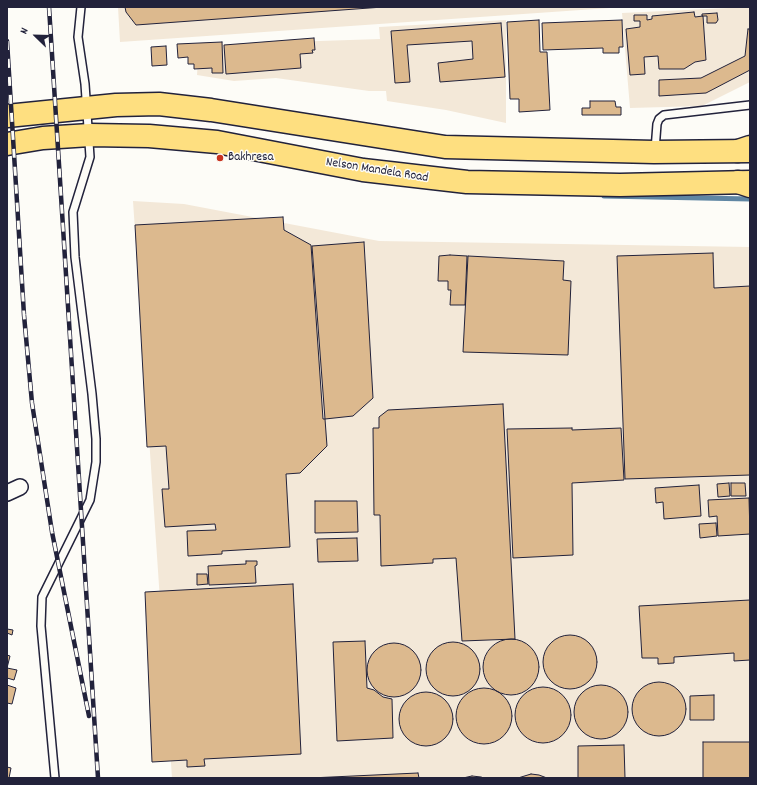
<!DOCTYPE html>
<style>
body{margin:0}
#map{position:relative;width:757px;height:785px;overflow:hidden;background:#fdfcf7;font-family:Dekko,sans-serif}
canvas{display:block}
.frame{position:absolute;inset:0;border:8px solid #22223b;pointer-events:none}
.north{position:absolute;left:16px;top:16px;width:40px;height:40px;-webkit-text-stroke:3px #fdfcf7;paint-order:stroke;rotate:293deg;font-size:11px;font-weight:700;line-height:16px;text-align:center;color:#22223b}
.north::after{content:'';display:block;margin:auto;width:14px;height:18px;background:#22223b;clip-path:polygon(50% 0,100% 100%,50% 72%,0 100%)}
</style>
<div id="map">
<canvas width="757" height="785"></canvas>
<div class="frame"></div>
<div class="north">N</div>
</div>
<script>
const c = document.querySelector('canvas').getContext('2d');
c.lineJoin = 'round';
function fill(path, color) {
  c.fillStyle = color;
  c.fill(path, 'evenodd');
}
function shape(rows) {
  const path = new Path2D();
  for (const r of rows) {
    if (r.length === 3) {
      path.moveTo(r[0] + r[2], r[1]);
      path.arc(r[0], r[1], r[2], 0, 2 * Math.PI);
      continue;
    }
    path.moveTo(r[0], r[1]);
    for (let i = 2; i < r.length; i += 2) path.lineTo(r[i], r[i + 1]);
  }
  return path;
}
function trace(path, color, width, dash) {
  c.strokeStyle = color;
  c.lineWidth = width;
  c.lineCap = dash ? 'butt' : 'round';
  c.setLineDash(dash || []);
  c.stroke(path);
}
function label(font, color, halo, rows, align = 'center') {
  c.font = font + ' Dekko,sans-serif';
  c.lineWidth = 3;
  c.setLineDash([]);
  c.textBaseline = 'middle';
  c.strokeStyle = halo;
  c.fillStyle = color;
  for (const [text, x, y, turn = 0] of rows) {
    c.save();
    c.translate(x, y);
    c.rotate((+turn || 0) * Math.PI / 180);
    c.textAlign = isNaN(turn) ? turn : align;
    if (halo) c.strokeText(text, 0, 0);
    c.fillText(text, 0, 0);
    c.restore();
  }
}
fill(shape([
 [118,7,624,7,120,42],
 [750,7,750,82,702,106,630,108,622,13],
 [506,20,506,123,446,110,387,101,386,91,369,91,276,78,234,81,197,75,199,45,380,39,379,27],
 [133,201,184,204,379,241,750,247,750,778,172,778]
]), '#f3e8d8');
trace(shape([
 [604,196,750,199]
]), '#5f86a3', 5);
const building = shape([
 [125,7,383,7,136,25,126,12,125,7],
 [694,12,695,17,703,16,706,60,695,62,684,69,659,69,658,56,644,57,645,74,630,75,626,29,640,27,640,21,634,21,634,15,647,15,647,20,652,19,652,16,694,12],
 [717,13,718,20,716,23,707,23,707,16,702,16,702,14,717,13],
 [539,20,540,52,547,52,550,110,519,112,519,99,510,99,507,22,539,20],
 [622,20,623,47,619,47,619,53,603,53,603,48,543,50,542,23,622,20],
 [501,23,505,77,440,82,438,63,473,59,472,41,407,45,410,82,395,83,391,31,501,23],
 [748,29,750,29,750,70,706,93,659,96,659,80,701,78,745,56,748,29],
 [314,38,315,50,312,50,313,53,300,54,301,68,226,74,224,45,314,38],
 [222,42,223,73,212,73,212,68,194,69,194,64,188,64,188,57,178,58,177,44,222,42],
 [166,46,167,65,152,66,151,47,166,46],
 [590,101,615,101,616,107,621,107,621,115,582,115,582,108,590,108,590,101],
 [283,217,284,230,311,245,323,419,325,419,327,446,300,473,286,474,290,547,222,551,222,554,188,556,187,531,216,530,215,524,165,527,162,489,169,489,166,446,147,447,135,225,283,217],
 [364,242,373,398,353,416,325,419,312,246,364,242],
 [713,253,714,288,750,286,750,475,625,479,617,256,713,253],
 [450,255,467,256,465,305,450,305,451,290,448,290,448,281,438,281,439,256,450,255],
 [468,256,564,261,563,280,571,281,568,355,463,352,468,256],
 [503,404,515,639,462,641,456,558,433,559,433,563,381,566,380,515,374,515,373,428,379,428,379,417,388,410,503,404],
 [572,428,572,430,621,428,624,480,572,483,573,555,513,558,507,429,572,428],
 [729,483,730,496,718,497,717,484,729,483],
 [731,483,745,483,746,496,731,496,731,483],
 [699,485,701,516,664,519,663,502,656,503,655,488,699,485],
 [749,498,750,534,718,536,717,516,709,517,708,500,749,498],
 [315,501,357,501,358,532,315,533,315,501],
 [716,523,717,536,700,538,699,524,716,523],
 [357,538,358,561,318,562,317,539,357,538],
 [246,561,257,561,257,565,255,566,256,583,209,585,208,566,246,564,246,561],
 [197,574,207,574,208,584,197,585,197,574],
 [293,584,301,754,204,759,205,766,187,767,187,760,152,762,145,592,293,584],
 [750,600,750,660,734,661,734,653,674,657,674,663,658,664,658,658,642,658,639,606,750,600],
 [7,629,13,630,12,635,7,633,7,629],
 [570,662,27],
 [511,667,28],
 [365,641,367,688,374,690,383,697,392,699,393,738,337,741,333,642,365,641],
 [453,669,27],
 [394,670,27],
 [7,655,10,656,7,668,17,670,14,680,7,678,7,655],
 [659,709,27],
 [601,712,27],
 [7,685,16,688,12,704,7,703,7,685],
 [543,715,28],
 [484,716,28],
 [426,719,27],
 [714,695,714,720,690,720,690,696,714,695],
 [703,742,750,742,750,778,703,778,703,742],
 [624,745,625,778,578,778,578,746,624,745],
 [7,767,11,768,9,778,7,778,7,767],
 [418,773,419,778,310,778,418,773],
 [531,774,539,775,547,778,518,778,531,774],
 [472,776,481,777,484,778,463,778,472,776]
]);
fill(building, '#dcb98e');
trace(building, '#22223b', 1);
const service = shape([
 [655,150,657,124,659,119,664,115,750,105],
 [55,778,41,626,42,597,90,500,96,462,96,439,92,394,75,257,73,212,90,157,85,84,78,37,81,7]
]);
const minor = shape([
 [7,493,20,487]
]);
const primary = shape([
 [7,116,116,105,159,104,211,110,445,147,654,152,750,151],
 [7,144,43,138,90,135,149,136,217,142,363,170,467,182,620,185,750,182]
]);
const trunk = shape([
 [738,151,750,147],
 [738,182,750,186]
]);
trace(service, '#22223b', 10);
trace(minor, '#22223b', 18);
trace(primary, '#22223b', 25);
trace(trunk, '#22223b', 25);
trace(service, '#fdfcf7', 7);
trace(minor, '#fdfcf7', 15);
trace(primary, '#fedf80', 22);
trace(trunk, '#fedf80', 22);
const rail = shape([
 [49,7,98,778],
 [7,41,24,315,32,403,52,532,89,716]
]);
trace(rail, '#22223b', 4.5);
trace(rail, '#fdfcf7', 3, [9]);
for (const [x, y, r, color] of [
 [220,158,4,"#c8321e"]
]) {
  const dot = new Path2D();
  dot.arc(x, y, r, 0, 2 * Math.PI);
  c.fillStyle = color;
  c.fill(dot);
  trace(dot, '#fdfcf7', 1.5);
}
label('13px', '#22223b', '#fdfcf7', [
 ["Bakhresa",228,158]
], 'left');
label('13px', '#22223b', '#fdfcf7', [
 ["Nelson Mandela Road",377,171,9]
]);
</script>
